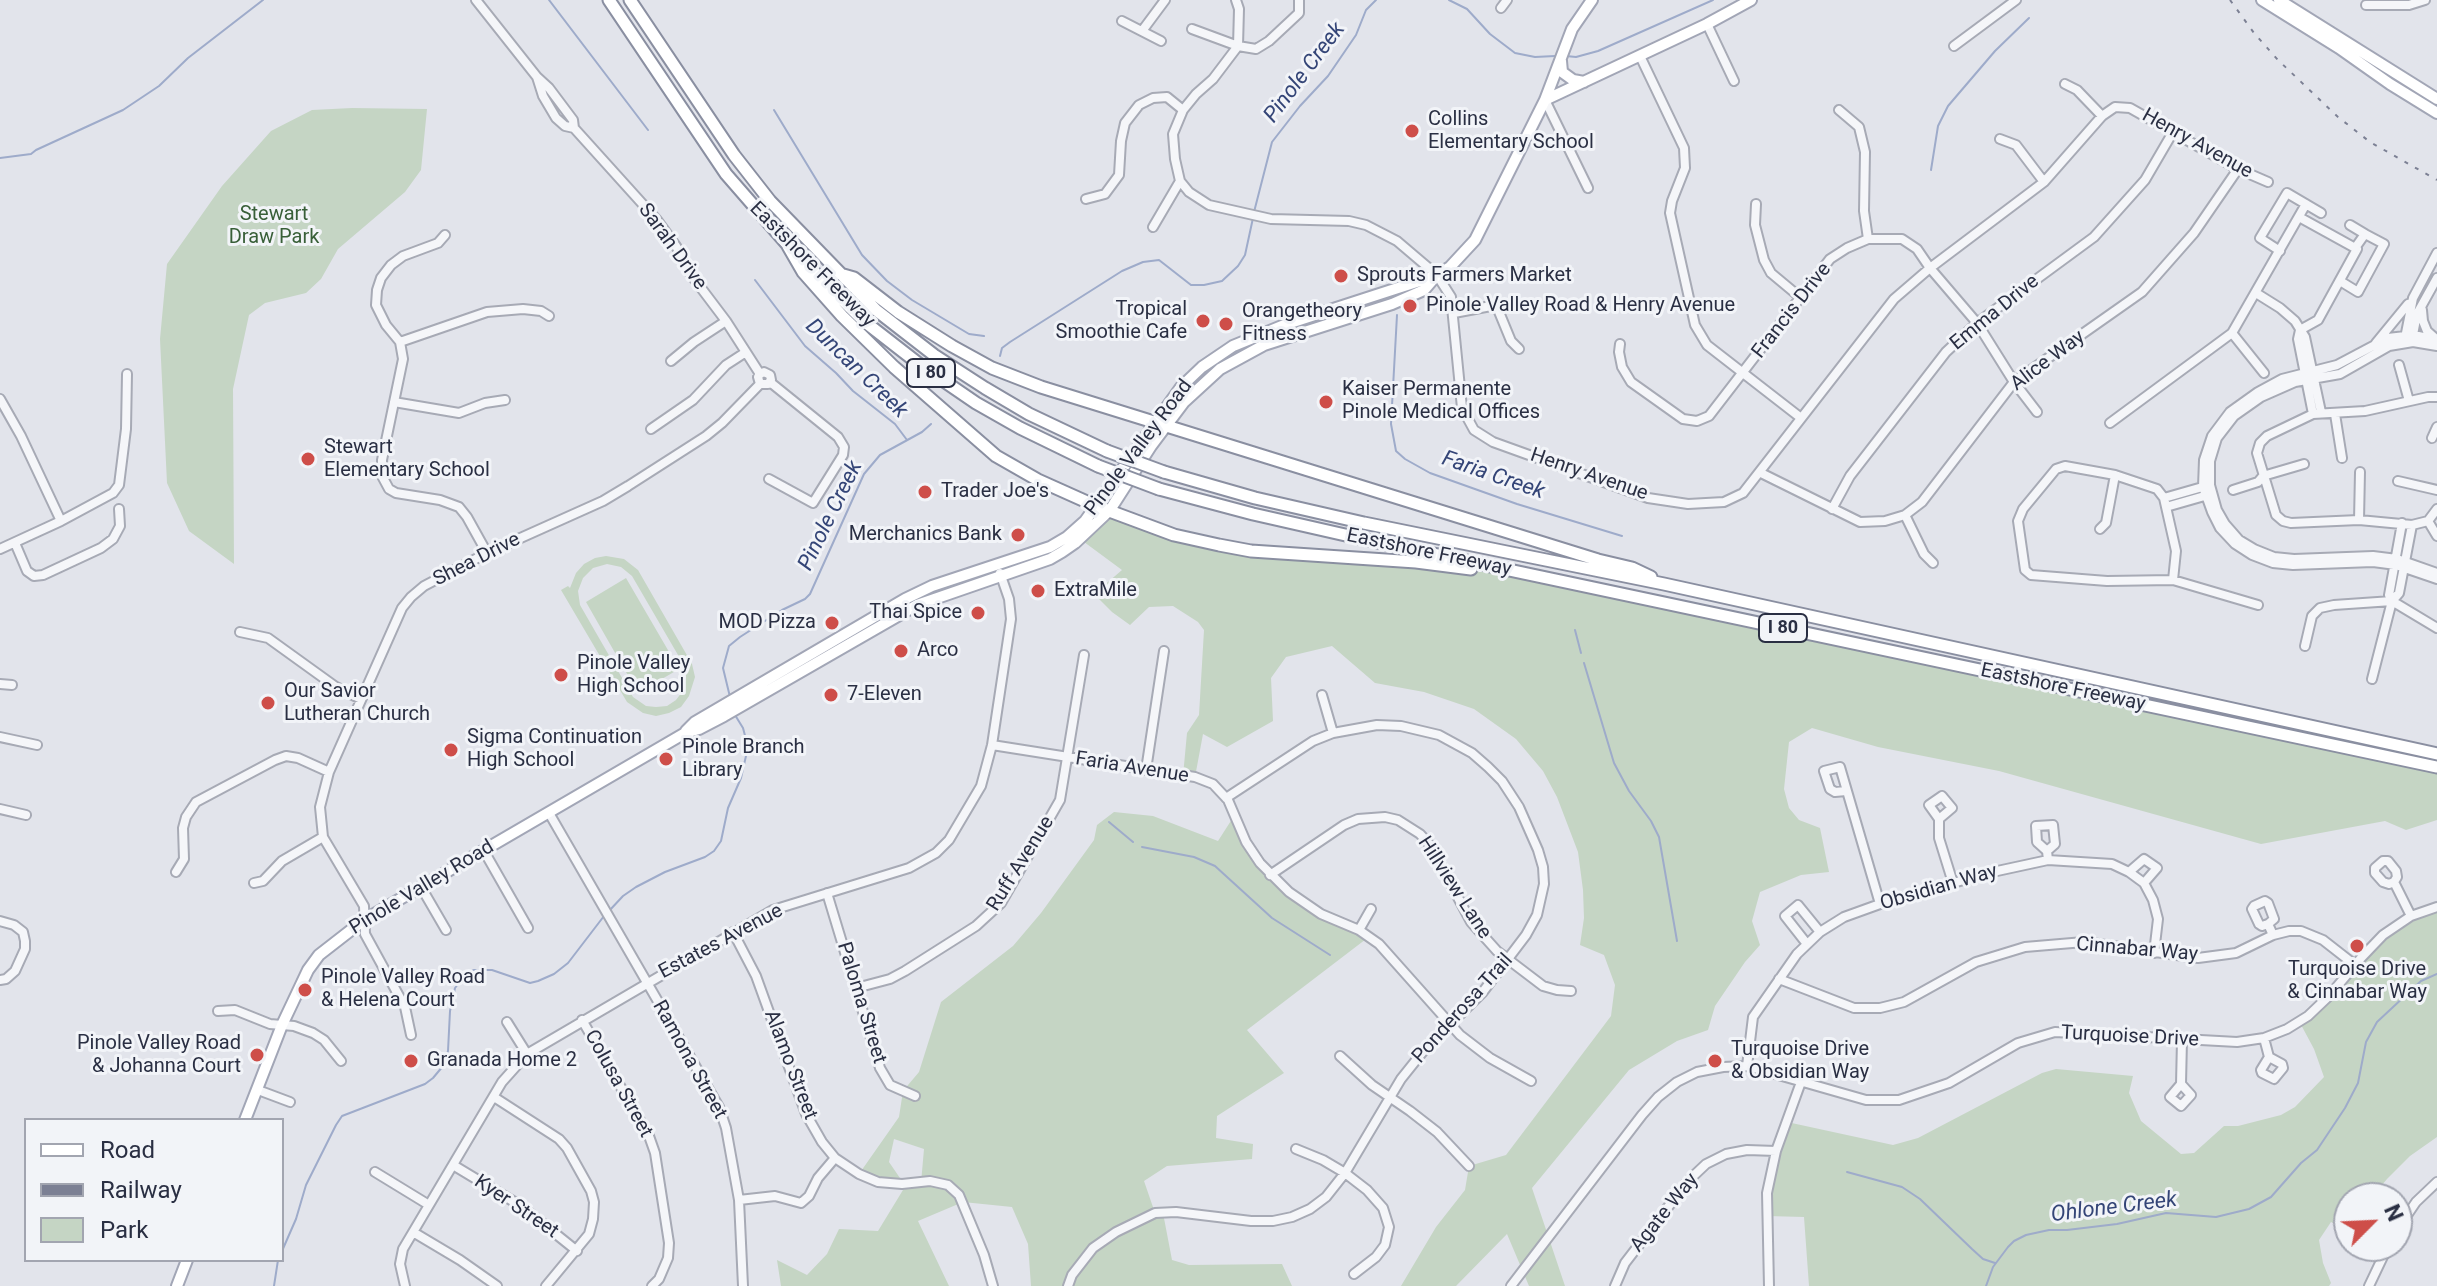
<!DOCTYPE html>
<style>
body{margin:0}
#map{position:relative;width:2437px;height:1286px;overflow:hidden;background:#e2e4eb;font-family:Roboto,sans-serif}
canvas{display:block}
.legend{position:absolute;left:24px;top:1118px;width:260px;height:144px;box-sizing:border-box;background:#f2f4f8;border:2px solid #a2a5b0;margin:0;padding:10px 14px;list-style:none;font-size:24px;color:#2a2f43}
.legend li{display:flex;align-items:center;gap:16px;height:40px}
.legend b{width:40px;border:2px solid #a2a5b0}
.north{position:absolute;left:2333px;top:1182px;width:80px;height:80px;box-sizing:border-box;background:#f2f4f8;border:2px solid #a2a5b0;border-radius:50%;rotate:66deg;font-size:22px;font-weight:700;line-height:32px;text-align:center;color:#2a2f43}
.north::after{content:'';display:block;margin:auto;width:28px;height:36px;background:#ce4e49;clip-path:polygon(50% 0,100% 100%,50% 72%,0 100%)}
</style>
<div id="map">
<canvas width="2437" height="1286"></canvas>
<ul class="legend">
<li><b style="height:10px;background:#fff"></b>Road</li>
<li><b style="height:10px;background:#7c8094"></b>Railway</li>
<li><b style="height:22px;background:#c5d5c4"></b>Park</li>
</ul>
<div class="north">N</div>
</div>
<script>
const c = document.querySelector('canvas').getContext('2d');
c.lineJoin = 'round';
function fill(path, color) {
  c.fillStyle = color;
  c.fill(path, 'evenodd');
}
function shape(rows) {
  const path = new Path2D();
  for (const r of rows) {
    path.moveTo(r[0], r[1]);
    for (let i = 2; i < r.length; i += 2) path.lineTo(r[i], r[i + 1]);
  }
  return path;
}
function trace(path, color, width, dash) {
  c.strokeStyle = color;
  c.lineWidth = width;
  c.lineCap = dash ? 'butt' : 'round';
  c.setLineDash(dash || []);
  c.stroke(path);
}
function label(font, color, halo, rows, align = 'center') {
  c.font = font + ' Roboto,sans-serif';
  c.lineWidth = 6;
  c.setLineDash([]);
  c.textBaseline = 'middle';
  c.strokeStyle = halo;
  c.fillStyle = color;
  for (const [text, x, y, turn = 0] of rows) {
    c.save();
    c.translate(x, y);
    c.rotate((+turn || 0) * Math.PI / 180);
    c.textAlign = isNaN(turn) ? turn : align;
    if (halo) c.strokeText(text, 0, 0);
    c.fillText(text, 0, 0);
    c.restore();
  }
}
fill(shape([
 [352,108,427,109,421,170,405,192,338,249,321,279,306,293,265,303,249,315,233,389,234,564,189,531,167,483,160,339,167,264,222,186,271,131,312,110],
 [1110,510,1219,545,1416,562,1547,578,2437,767,2437,820,2406,830,2385,821,2261,844,1999,771,1878,747,1812,728,1789,742,1784,789,1789,808,1799,820,1820,828,1829,872,1801,875,1760,892,1752,921,1760,945,1745,962,1715,1006,1708,1030,1677,1041,1629,1070,1532,1188,1565,1286,1529,1286,1507,1234,1456,1286,1401,1286,1436,1227,1465,1190,1469,1166,1506,1155,1611,1016,1615,985,1604,955,1580,945,1584,918,1583,890,1578,852,1557,797,1543,771,1516,739,1474,709,1424,692,1375,683,1332,646,1286,657,1271,678,1273,721,1227,747,1203,734,1195,777,1183,776,1187,733,1199,715,1204,630,1198,622,1173,606,1149,607,1130,625,1112,612,1094,594,1122,570,1080,539],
 [606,556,624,559,638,570,692,664,695,677,689,696,681,707,669,713,656,716,643,713,627,702,561,590,568,586,570,588,576,573,584,564,595,558],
 [607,564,621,567,632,576,685,667,686,677,682,692,676,700,667,706,656,707,646,706,633,697,580,605,578,591,583,578,593,568],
 [626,578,679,669,638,693,586,602],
 [1114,812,1153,816,1218,841,1234,816,1246,842,1289,892,1370,936,1247,1030,1284,1073,1217,1116,1216,1138,1253,1144,1252,1159,1167,1166,1144,1181,1155,1213,1163,1213,1172,1260,1189,1265,1282,1264,1292,1286,1031,1286,1028,1244,1012,1207,963,1202,918,1221,949,1286,781,1286,777,1260,807,1275,827,1254,839,1229,878,1231,903,1190,921,1183,924,1149,894,1139,889,1162,902,1181,878,1182,859,1174,899,1117,903,1091,919,1072,941,1002,1013,946,1041,913,1094,840,1097,825],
 [2437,907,2437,1137,2410,1156,2387,1179,2371,1198,2349,1198,2348,1230,2331,1222,2319,1240,2323,1263,2331,1283,2329,1286,1809,1286,1804,1217,1767,1216,1767,1193,1787,1122,1893,1145,1918,1138,2042,1073,2056,1069,2133,1076,2129,1093,2141,1121,2181,1154,2194,1153,2224,1126,2238,1126,2281,1115,2295,1107,2324,1077,2314,1049,2299,1021,2396,925]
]), '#c5d5c4');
trace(shape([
 [549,0,648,130],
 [1449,0,1467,9,1490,34,1515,53,1535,57,1555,56],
 [1566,56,1576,57,1598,51,1713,0],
 [774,110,862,255,887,281,912,300,969,334,984,336],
 [0,158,31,154,36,150,123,110,159,86,188,58,263,0],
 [1931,170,1938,126,1948,106,1995,51,2029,18],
 [1254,212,1272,142,1300,106,1328,76,1356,35,1366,10,1376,0],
 [755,280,805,346,836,373,853,391,895,424,907,440],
 [1397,315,1391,424,1396,451,1405,459,1430,473,1517,504,1622,536],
 [1000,356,1002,348,1010,342,1122,271,1143,262,1159,260,1191,285,1204,285,1222,281,1238,266,1245,255,1253,218],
 [1575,630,1581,653],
 [1584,663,1614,763,1629,791,1651,821,1659,837,1677,941],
 [730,697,723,668,729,646,740,637,782,610,805,599,810,594,864,474,880,455,922,432,931,424],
 [1109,822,1133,842],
 [1142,847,1194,857,1215,866,1272,918,1330,955],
 [609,911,623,896,636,887,665,872,705,857,714,851,721,841,728,808,741,778,748,747,743,728,735,715],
 [1847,1172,1902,1187,1920,1199,1972,1249,1983,1259,1995,1263],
 [282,1251,296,1219,306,1185,336,1125,342,1116,425,1084,433,1078,443,1066,448,1051,450,1011,455,988,466,974,474,970,492,970,530,983,538,981,554,974,568,963,604,916],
 [274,1286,278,1260],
 [1986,1286,1993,1267,2008,1247,2014,1241,2026,1235,2049,1230,2067,1230,2117,1224,2166,1213,2216,1217,2249,1209,2271,1197,2301,1163,2317,1150,2345,1108,2358,1083,2366,1042,2377,1022,2421,981,2437,974]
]), '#9eabca', 2);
const minor = shape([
 [476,0,537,77,549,88,573,120,574,128,565,126,556,118,543,96,537,77],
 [1236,0,1239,9,1238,46,1213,79,1196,94,1183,110,1173,134,1175,159,1180,181,1189,192,1209,205,1271,219,1349,221,1366,225,1397,241,1437,275,1451,297,1462,408,1474,430,1493,442,1648,498,1688,504,1724,502,1743,493,1894,299,1930,268,2044,182,2102,116,2115,107,2130,108,2238,169,2268,182],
 [2366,5,2409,5,2425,0],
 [1501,8,1507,0],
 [1122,21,1161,41],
 [1707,24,1734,81],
 [1192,29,1238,46,1256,49,1269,41,1299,13,1299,0],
 [1142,31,1165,0],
 [1954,46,2016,0],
 [1640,56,1684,148,1685,168,1672,201,1670,213,1695,325,1707,345,1801,418],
 [2065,84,2077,90,2102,116],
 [1545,100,1588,188],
 [1839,110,1859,127,1865,152,1864,211,1868,239],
 [574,128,657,220,676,246,689,272,726,321,760,374,758,377,760,384,768,384,771,380,770,375,764,372,760,374],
 [2000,139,2016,145,2044,182],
 [1086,199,1105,194,1119,175,1121,141,1125,123,1139,105,1153,98,1167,97,1183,110],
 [1756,204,1755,225,1764,260,1771,273,1801,298],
 [2299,217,2357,249,2318,320,2300,330],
 [2350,225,2365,234],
 [1153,227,1180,181],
 [2280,251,2260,238,2287,193,2321,213],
 [2340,281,2358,292,2384,244,2365,234,2355,248],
 [2256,293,2280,308,2295,321,2305,337,2321,412],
 [2422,310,2423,321,2427,331,2436,339],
 [1454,313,1491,306,1497,307,1511,341,1519,349],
 [2300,330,2298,339,2313,414],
 [2232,333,2264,373],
 [2405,338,2413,298,2437,253],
 [2412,340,2417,314,2437,278],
 [2437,340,2414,335,2388,338,2337,365,2282,379,2258,392,2230,412,2212,436,2204,460,2203,487,2212,512,2220,528,2235,544,2252,555,2273,563,2293,565,2373,562,2396,565,2437,579],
 [400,342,403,359,382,460,382,476,389,489,396,493,440,500,459,507,467,517,487,553],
 [400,342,487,312,523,309,541,311,549,316],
 [400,342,386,325,376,305,377,290,381,278,391,265,403,256,438,243,445,235],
 [2376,343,2408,304],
 [1620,344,1619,352,1622,367,1631,382,1683,419,1697,421,1709,416,1830,259,1847,248,1868,239,1902,239,1917,249,1930,268,1977,323,2014,382,2037,412],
 [2437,346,2413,342,2389,346,2340,374,2295,382,2261,397,2234,416,2217,438,2210,461,2210,485,2217,510,2225,524,2239,540,2254,549,2274,557,2294,559,2373,556,2397,559,2437,573],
 [671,361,694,342,726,321],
 [2399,365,2409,401],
 [2437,397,2428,397,2365,411,2313,414,2267,436,2260,443,2257,453,2276,515,2283,521,2291,523,2359,520,2412,525,2428,521,2437,509],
 [0,399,21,436,61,521],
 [394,402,459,413,485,403,505,400],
 [2335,414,2342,458],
 [2110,423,2232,333,2306,204],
 [651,429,693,400,726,365,746,352],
 [2432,438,2437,427],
 [1761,473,1860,522,1885,521,1905,515,1922,502,2014,382,2142,292,2194,233,2238,169],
 [769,479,813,503,843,455,844,447,838,437,770,382],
 [2398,481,2437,490],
 [2233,490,2258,482,2263,476,2304,464],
 [2164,498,2206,486],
 [2166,507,2208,495],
 [1832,509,1850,476,1946,352,1977,323,2094,237,2145,180,2173,132],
 [1905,515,1924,554,1933,563],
 [2359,520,2360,472],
 [2428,521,2437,536],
 [2100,529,2106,523,2115,475],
 [15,543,27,571,34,576,43,575,101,548,113,539,120,526,119,509],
 [0,549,61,521,113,493,119,485,126,429,127,374],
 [2173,580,2176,551,2164,498,2157,489,2115,475,2065,466,2056,469,2023,509,2018,521,2025,570,2031,575,2107,581,2173,580,2258,605],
 [2392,601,2389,595,2402,523],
 [240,632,268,638,336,687,361,699],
 [2305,646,2312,616,2320,608,2334,605,2392,601,2437,628],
 [2372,679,2392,601,2399,593,2412,525],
 [0,684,12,685],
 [1322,695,1333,733],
 [0,737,37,745],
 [992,745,1195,777,1213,784,1228,800,1246,842,1260,863,1289,892,1321,914,1359,930,1379,944,1460,1035,1490,1058,1531,1081],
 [1146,770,1164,651],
 [1846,791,1835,792,1830,789,1824,771,1840,767,1880,904],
 [0,809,26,815],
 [549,813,719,1107,726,1128,739,1200,743,1286],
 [1939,819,1929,805,1942,796,1952,808,1939,819,1939,838,1953,883],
 [484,851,528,928],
 [2047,851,2037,842,2036,826,2053,825,2055,844,2047,851,2048,860],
 [176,872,184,859,183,828,186,817,196,802,275,760,286,756,298,758,329,772],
 [2129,872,2144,859,2157,868,2144,883],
 [1270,875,1344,825,1358,819,1385,817,1398,820,1420,834,1430,845,1471,922,1497,951,1543,986,1557,990,1571,991],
 [2394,882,2389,884,2383,882,2375,873,2375,868,2383,861,2388,861,2396,871,2397,877,2394,882,2411,916],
 [254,883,263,881,282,861,323,837],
 [421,887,446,930],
 [827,893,880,1068,890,1085,915,1096],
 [0,921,14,925,23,932,25,941,25,949,15,971,6,979,0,980],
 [2268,924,2262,926,2259,924,2252,909,2254,906,2265,901,2268,903,2274,919,2268,924,2273,935],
 [1359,930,1371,909],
 [733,932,756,976,806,1114,822,1142,835,1158,859,1174,878,1182,902,1184,930,1181,948,1185,959,1195,984,1255,993,1286],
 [1807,944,1785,916,1798,905,1820,932],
 [1779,979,1854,1008,1880,1008,1904,1002,1976,962,2025,947,2084,942,2198,958,2236,953,2273,935,2289,931,2301,931,2323,940,2355,965],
 [856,988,890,979,905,971,976,926,1001,903,1060,800,1084,655],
 [218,1011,235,1010,270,1024,294,1026,313,1033,324,1040,341,1061],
 [582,1020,649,1136,655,1153,669,1243,668,1258,659,1279,652,1286],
 [507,1022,527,1054],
 [411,1035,405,1007,365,934,364,906,323,837,320,807,329,772,402,608,411,597,424,586,487,553,603,501,628,486,706,436,722,423,760,384],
 [2264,1038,2269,1057,2282,1064,2283,1068,2274,1079,2262,1073,2261,1070,2269,1057],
 [1340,1056,1372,1085,1410,1111,1437,1132,1469,1166],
 [1747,1066,1753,1017,1797,954,1820,932,1844,917,1880,904,1988,873,2048,860,2112,864,2129,872,2144,883,2153,900,2158,919,2154,953],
 [2181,1084,2170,1097,2181,1106,2191,1095,2181,1084,2182,1040],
 [258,1090,290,1102],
 [494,1097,559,1139,567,1148,591,1191,594,1202,593,1219,589,1234,546,1286],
 [1296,1149,1323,1160,1345,1173,1367,1190,1383,1208,1389,1227,1385,1245,1376,1257,1354,1274],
 [453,1165,521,1206,577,1251],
 [375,1172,429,1205],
 [739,1200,775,1196,801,1203,809,1196,818,1178,835,1158],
 [2397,1230,2416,1202,2437,1182],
 [413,1232,460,1260,497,1286],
 [405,1286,400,1264,403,1249,502,1082,527,1054,773,910,909,868,936,853,949,840,981,786,992,745,1011,619,1009,599,1000,573],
 [1068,1286,1072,1275,1093,1248,1116,1232,1155,1213,1176,1212,1251,1221,1273,1221,1292,1217,1310,1209,1326,1197,1345,1173,1401,1079,1425,1049,1482,993,1526,935,1537,915,1544,884,1543,867,1538,850,1519,807,1502,781,1488,767,1472,753,1439,735,1401,726,1377,725,1333,733,1313,741,1226,798],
 [1511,1286,1642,1115,1658,1097,1677,1082,1697,1072,1723,1067,1747,1066,1866,1100,1899,1100,1949,1083,2018,1043,2055,1032,2237,1042,2264,1038,2287,1029,2308,1016,2329,996,2361,958,2383,935,2411,916,2437,907],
 [1615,1286,1625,1263,1688,1181,1706,1164,1726,1154,1747,1150,1776,1151],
 [1769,1286,1767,1193,1776,1151,1801,1082],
 [2369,1286,2388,1246]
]);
const major = shape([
 [2262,0,2339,48,2390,84,2437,113],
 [2279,0,2437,99],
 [1561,61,1562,72,1573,80,1584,82],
 [1545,100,1707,24,1751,0],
 [686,731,695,722,905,599,932,586,1050,547,1067,537,1085,521,1181,387,1202,367,1233,346,1287,324,1435,276],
 [245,1120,282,1025,308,970,319,955,364,920,685,733,699,729,724,716,917,605,1050,559,1062,552,1075,543,1110,510,1151,446,1184,402,1220,369,1264,345,1392,304,1424,290,1437,275,1450,267,1475,240,1545,100,1572,29,1592,0],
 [177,1286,187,1260]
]);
const highway = shape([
 [609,0,726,174,793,251],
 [630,0,734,155,770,201,876,310,934,355,985,388,1029,414,1107,451],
 [788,246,803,272,842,316,894,367,996,456,1038,480,1096,506,1174,535,1219,545,1251,551,1416,562,1471,569],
 [805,263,865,322,919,364,976,403,1020,428,1098,466],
 [840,274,854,278,898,312,952,346,992,368,1041,387,1598,560,1632,568,1651,577],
 [1164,472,1255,498,1364,523,1664,584,2437,754],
 [1159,489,1253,514,1363,539,2437,767]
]);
trace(minor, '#a7aab5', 12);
trace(major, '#a2a6b6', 14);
trace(highway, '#8a8fa1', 15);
trace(minor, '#f5f6f9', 8);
trace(major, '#fff', 10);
trace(highway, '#fff', 11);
trace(shape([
 [2230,0,2254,33,2278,60,2338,117,2370,142,2437,180]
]), '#7c8094', 2, [4, 8]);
const highwayBridge = shape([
 [1107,451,1164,472],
 [1098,466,1159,489]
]);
trace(highwayBridge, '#8a8fa1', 15, []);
trace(highwayBridge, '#fff', 11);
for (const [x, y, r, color] of [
 [1412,131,8,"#ce4e49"],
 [1341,276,8,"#ce4e49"],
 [1410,306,8,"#ce4e49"],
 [1203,321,8,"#ce4e49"],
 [1226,324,8,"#ce4e49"],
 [1326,402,8,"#ce4e49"],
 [308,459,8,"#ce4e49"],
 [925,492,8,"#ce4e49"],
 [1018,535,8,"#ce4e49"],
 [1038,591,8,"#ce4e49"],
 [978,613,8,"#ce4e49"],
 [832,623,8,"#ce4e49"],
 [901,651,8,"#ce4e49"],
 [561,675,8,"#ce4e49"],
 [831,695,8,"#ce4e49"],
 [268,703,8,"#ce4e49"],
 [451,750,8,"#ce4e49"],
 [666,759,8,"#ce4e49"],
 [2357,946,8,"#ce4e49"],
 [305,990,8,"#ce4e49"],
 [257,1055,8,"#ce4e49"],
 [411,1061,8,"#ce4e49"],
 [1715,1061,8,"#ce4e49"]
]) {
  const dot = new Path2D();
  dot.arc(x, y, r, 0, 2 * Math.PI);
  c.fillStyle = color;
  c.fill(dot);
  trace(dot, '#f2f4f8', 3);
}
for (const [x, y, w] of [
 [931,373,48],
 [1783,628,48]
]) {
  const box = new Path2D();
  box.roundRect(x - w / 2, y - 14, w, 28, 6);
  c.fillStyle = '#f2f4f8';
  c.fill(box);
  trace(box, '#2a2f43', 2);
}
label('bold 18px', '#2a2f43', null, [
 ["I 80",931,373],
 ["I 80",1783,628]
]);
label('20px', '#2a2f43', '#f2f4f8', [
 ["Collins",1428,120],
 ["Elementary School",1428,143],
 ["Sprouts Farmers Market",1357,276],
 ["Pinole Valley Road & Henry Avenue",1426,306],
 ["Tropical",1187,310,"right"],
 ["Smoothie Cafe",1187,333,"right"],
 ["Orangetheory",1242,312],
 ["Fitness",1242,335],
 ["Kaiser Permanente",1342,390],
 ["Pinole Medical Offices",1342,413],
 ["Stewart",324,448],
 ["Elementary School",324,471],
 ["Trader Joe's",941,492],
 ["Merchanics Bank",1002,535,"right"],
 ["ExtraMile",1054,591],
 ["Thai Spice",962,613,"right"],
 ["MOD Pizza",816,623,"right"],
 ["Arco",917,651],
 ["Pinole Valley",577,664],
 ["High School",577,687],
 ["Our Savior",284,692],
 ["Lutheran Church",284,715],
 ["7-Eleven",847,695],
 ["Sigma Continuation",467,738],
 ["High School",467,761],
 ["Pinole Branch",682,748],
 ["Library",682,771],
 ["Turquoise Drive",2357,970,"center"],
 ["& Cinnabar Way",2357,993,"center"],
 ["Pinole Valley Road",321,978],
 ["& Helena Court",321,1001],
 ["Pinole Valley Road",241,1044,"right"],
 ["& Johanna Court",241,1067,"right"],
 ["Turquoise Drive",1731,1050],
 ["& Obsidian Way",1731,1073],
 ["Granada Home 2",427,1061]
], 'left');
label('20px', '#2a2f43', '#f2f4f8', [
 ["Henry Avenue",2197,144,29],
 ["Sarah Drive",672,247,54],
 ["Eastshore Freeway",812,265,45],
 ["Francis Drive",1792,311,-52],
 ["Emma Drive",1995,313,-39],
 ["Alice Way",2048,361,-37],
 ["Pinole Valley Road",1139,448,-53],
 ["Henry Avenue",1589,475,19],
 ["Eastshore Freeway",1429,553,12],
 ["Shea Drive",477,560,-27],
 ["Eastshore Freeway",2063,688,12],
 ["Faria Avenue",1132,768,9],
 ["Ruff Avenue",1021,864,-58],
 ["Pinole Valley Road",422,888,-31],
 ["Hillview Lane",1454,888,57],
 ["Obsidian Way",1939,888,-16],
 ["Estates Avenue",721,942,-28],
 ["Cinnabar Way",2137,950,5],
 ["Paloma Street",861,1003,73],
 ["Ponderosa Trail",1463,1009,-48],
 ["Turquoise Drive",2130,1037,3],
 ["Ramona Street",689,1060,61],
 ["Alamo Street",790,1065,69],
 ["Colusa Street",618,1084,61],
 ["Kyer Street",516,1207,34],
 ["Agate Way",1665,1213,-51]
]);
label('20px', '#385f38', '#f2f4f8', [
 ["Stewart",274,215],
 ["Draw Park",274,238]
]);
label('italic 22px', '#344577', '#f2f4f8', [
 ["Pinole Creek",1305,73,-53],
 ["Duncan Creek",856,369,44],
 ["Faria Creek",1493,476,19],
 ["Pinole Creek",831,516,-64],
 ["Ohlone Creek",2114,1208,-7]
]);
</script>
